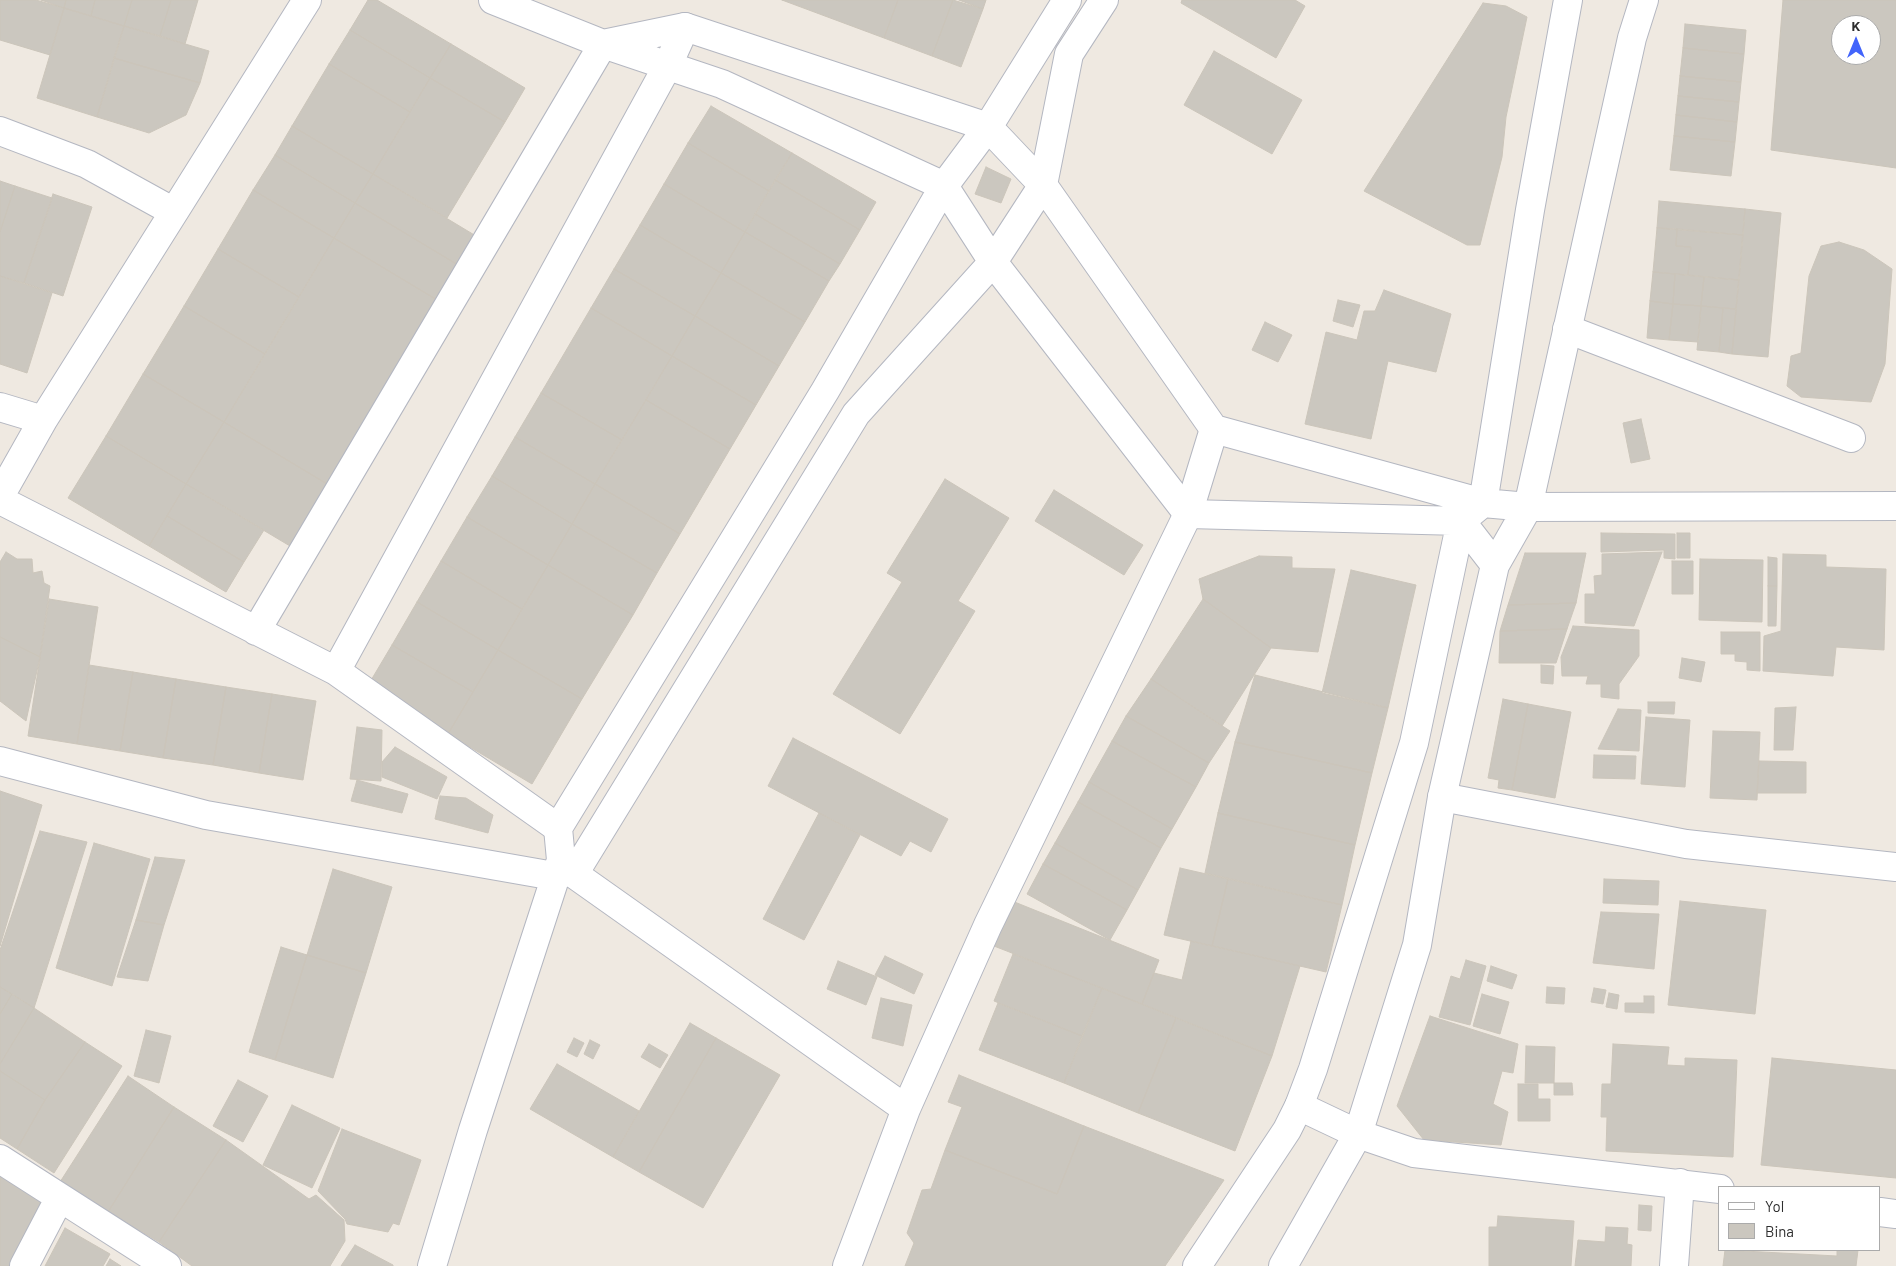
<!DOCTYPE html>
<style>
body{margin:0}
#map{position:relative;width:1896px;height:1266px;overflow:hidden;background:#efe9e1;font-family:Barlow,sans-serif}
canvas{display:block}
.legend{position:absolute;left:1718px;top:1186px;width:162px;height:65px;box-sizing:border-box;background:#fff;border:1px solid #ababab;margin:0;padding:6px 9px;list-style:none;font-size:15px;color:#2e2e2e}
.legend li{display:flex;align-items:center;gap:10px;height:25px}
.legend b{width:25px;border:1px solid #ababab}
.north{position:absolute;left:1831px;top:15px;width:50px;height:50px;box-sizing:border-box;background:#fff;border:1px solid #ababab;border-radius:50%;rotate:0deg;font-size:14px;font-weight:700;line-height:20px;text-align:center;color:#2e2e2e}
.north::after{content:'';display:block;margin:auto;width:18px;height:22px;background:#4264fb;clip-path:polygon(50% 0,100% 100%,50% 72%,0 100%)}
</style>
<div id="map">
<canvas width="1896" height="1266"></canvas>
<ul class="legend">
<li><b style="height:6px;background:#fff"></b>Yol</li>
<li><b style="height:14px;background:#cbc7bf"></b>Bina</li>
</ul>
<div class="north">K</div>
</div>
<script>
const c = document.querySelector('canvas').getContext('2d');
c.lineJoin = 'round';
function fill(path, color) {
  c.fillStyle = color;
  c.fill(path, 'evenodd');
}
function shape(rows) {
  const path = new Path2D();
  for (const r of rows) {
    path.moveTo(r[0], r[1]);
    for (let i = 2; i < r.length; i += 2) path.lineTo(r[i], r[i + 1]);
  }
  return path;
}
function trace(path, color, width, dash) {
  c.strokeStyle = color;
  c.lineWidth = width;
  c.lineCap = dash ? 'butt' : 'round';
  c.setLineDash(dash || []);
  c.stroke(path);
}
const building = shape([
 [0,0,36,0,64,8,50,55,0,40,0,0],
 [41,0,66,0,64,8,41,0],
 [66,0,95,0,91,16,64,8,66,0],
 [95,0,132,0,124,26,91,16,95,0],
 [132,0,171,0,160,36,124,26,132,0],
 [171,0,198,0,185,44,160,36,171,0],
 [368,0,377,0,451,44,430,78,350,30,368,0],
 [782,0,898,0,884,38,782,0],
 [898,0,953,0,932,56,884,38,898,0],
 [953,0,983,9,961,67,932,56,953,0],
 [959,0,986,0,983,9,959,0],
 [1182,0,1295,0,1305,6,1276,58,1181,3,1182,0],
 [1783,0,1896,0,1896,168,1771,150,1783,0],
 [1841,25,1871,25,1871,55,1841,55,1841,25],
 [1483,3,1506,6,1527,17,1506,117,1502,157,1480,245,1467,245,1364,191,1483,3],
 [64,8,124,26,97,117,37,98,64,8],
 [1685,24,1746,30,1744,54,1683,48,1685,24],
 [124,26,209,51,200,83,114,58,124,26],
 [350,30,430,78,410,112,329,64,350,30],
 [451,44,525,88,505,122,430,78,451,44],
 [1683,48,1744,54,1741,82,1680,76,1683,48],
 [1214,51,1302,100,1272,154,1184,105,1214,51],
 [114,58,200,83,186,115,149,133,97,117,114,58],
 [329,64,410,112,373,174,292,126,329,64],
 [1680,76,1741,82,1739,102,1678,96,1680,76],
 [430,78,505,122,447,218,373,174,430,78],
 [1678,96,1739,102,1737,122,1676,115,1678,96],
 [711,106,792,153,769,191,688,143,711,106],
 [1676,115,1737,122,1735,142,1674,136,1676,115],
 [292,126,373,174,355,203,275,155,292,126],
 [1674,136,1735,142,1731,176,1670,170,1674,136],
 [688,143,769,191,745,232,664,184,688,143],
 [792,153,876,202,860,230,775,180,792,153],
 [275,155,355,203,334,238,253,190,275,155],
 [986,167,1011,179,1001,203,975,194,986,167],
 [373,174,476,236,458,265,355,203,373,174],
 [775,180,860,230,840,264,755,214,775,180],
 [0,181,15,186,0,232,0,181],
 [664,184,745,232,721,273,640,225,664,184],
 [15,186,52,198,24,283,0,276,0,232,15,186],
 [253,190,334,238,299,297,218,249,253,190],
 [53,194,92,207,63,296,24,283,53,194],
 [1659,201,1745,209,1743,235,1657,228,1659,201],
 [355,203,458,265,437,300,334,238,355,203],
 [1745,209,1781,213,1768,357,1732,354,1745,209],
 [755,214,840,264,829,281,745,232,755,214],
 [640,225,721,273,695,316,614,269,640,225],
 [1657,228,1677,229,1676,246,1691,247,1688,275,1653,272,1657,228],
 [1677,229,1743,235,1739,280,1688,275,1691,247,1676,246,1677,229],
 [745,232,829,281,805,322,721,273,745,232],
 [334,238,437,300,327,484,224,422,334,238],
 [1839,242,1864,250,1892,269,1885,364,1871,402,1801,397,1787,386,1791,356,1801,353,1809,276,1821,246,1839,242],
 [218,249,299,297,265,354,184,306,218,249],
 [614,269,695,316,672,356,591,308,614,269],
 [1653,272,1675,274,1673,304,1650,301,1653,272],
 [721,273,805,322,779,366,695,316,721,273],
 [1675,274,1704,277,1701,306,1673,304,1675,274],
 [0,276,52,293,27,373,0,364,0,276],
 [1704,277,1739,280,1736,309,1701,306,1704,277],
 [1384,290,1451,314,1436,372,1388,361,1371,439,1305,424,1326,332,1357,340,1364,311,1375,311,1384,290],
 [1338,300,1360,305,1353,327,1333,321,1338,300],
 [1650,301,1673,304,1669,340,1647,338,1650,301],
 [1673,304,1701,306,1698,342,1669,340,1673,304],
 [184,306,265,354,224,422,143,374,184,306],
 [1701,306,1723,308,1719,352,1697,350,1701,306],
 [591,308,672,356,622,440,541,393,591,308],
 [1723,308,1736,309,1732,354,1719,352,1723,308],
 [695,316,779,366,756,405,672,356,695,316],
 [1265,322,1292,335,1278,362,1252,350,1265,322],
 [672,356,756,405,730,449,646,400,672,356],
 [143,374,224,422,186,484,106,436,143,374],
 [541,393,622,440,595,484,515,437,541,393],
 [646,400,730,449,680,534,595,484,646,400],
 [1641,419,1650,459,1631,463,1623,423,1641,419],
 [224,422,327,484,290,546,186,484,224,422],
 [106,436,186,484,149,546,68,498,106,436],
 [515,437,595,484,572,524,492,476,515,437],
 [492,476,572,524,548,565,467,517,492,476],
 [945,479,1009,518,958,601,975,611,900,734,833,694,902,582,887,573,945,479],
 [186,484,264,530,244,562,167,516,186,484],
 [595,484,680,534,657,573,572,524,595,484],
 [1054,490,1143,545,1124,575,1035,521,1054,490],
 [167,516,244,562,226,592,149,546,167,516],
 [467,517,548,565,522,609,441,561,467,517],
 [572,524,657,573,633,615,548,565,572,524],
 [1601,533,1675,534,1675,559,1664,558,1664,550,1601,552,1601,533],
 [1677,533,1690,533,1690,558,1677,558,1677,533],
 [6,552,17,559,32,559,33,573,42,571,44,583,50,586,40,657,0,637,0,562,6,552],
 [1662,552,1634,626,1585,623,1585,594,1595,594,1594,576,1602,575,1602,554,1662,552],
 [1525,553,1586,553,1576,603,1508,605,1525,553],
 [1783,554,1826,555,1826,567,1886,569,1884,650,1836,647,1833,676,1763,671,1764,636,1781,631,1783,554],
 [1259,556,1292,557,1292,568,1335,569,1318,652,1271,648,1203,599,1199,579,1259,556],
 [1768,557,1777,558,1777,586,1768,586,1768,557],
 [1700,559,1763,560,1762,622,1699,620,1700,559],
 [441,561,522,609,498,650,417,602,441,561],
 [1672,561,1693,561,1693,594,1672,594,1672,561],
 [548,565,633,615,582,699,498,650,548,565],
 [1351,570,1416,585,1388,708,1322,693,1351,570],
 [1768,586,1777,586,1776,626,1768,626,1768,586],
 [49,599,98,607,77,744,28,736,49,599],
 [1203,599,1271,648,1222,726,1151,679,1203,599],
 [417,602,498,650,473,692,392,645,417,602],
 [1576,603,1567,629,1500,631,1508,605,1576,603],
 [1573,626,1639,630,1639,656,1619,684,1619,699,1601,697,1601,684,1586,684,1588,676,1562,676,1561,657,1573,626],
 [1567,629,1556,663,1499,663,1500,631,1567,629],
 [1721,632,1760,632,1760,671,1747,670,1747,662,1735,661,1735,654,1721,654,1721,632],
 [0,637,40,657,26,721,0,701,0,637],
 [392,645,473,692,448,734,367,687,392,645],
 [498,650,582,699,532,784,448,734,498,650],
 [1682,658,1705,662,1701,682,1679,678,1682,658],
 [89,665,133,672,120,751,77,744,89,665],
 [1541,665,1554,666,1553,684,1541,683,1541,665],
 [133,672,176,679,163,758,120,751,133,672],
 [1255,675,1388,708,1372,773,1235,742,1255,675],
 [176,679,226,687,213,765,163,758,176,679],
 [1151,679,1230,731,1209,763,1126,716,1151,679],
 [226,687,272,694,259,773,213,765,226,687],
 [272,694,316,701,303,780,259,773,272,694],
 [1503,699,1528,704,1512,790,1498,788,1499,780,1488,778,1503,699],
 [1648,702,1675,702,1674,714,1648,713,1648,702],
 [1528,704,1571,712,1555,798,1512,790,1528,704],
 [1796,707,1793,750,1774,750,1775,708,1796,707],
 [1618,709,1641,710,1639,751,1598,749,1618,709],
 [1126,716,1209,763,1196,787,1112,741,1126,716],
 [1646,717,1690,720,1685,787,1641,784,1646,717],
 [357,727,382,730,381,781,350,779,357,727],
 [1713,731,1760,732,1757,800,1710,798,1713,731],
 [793,738,948,819,931,852,910,841,901,856,768,786,793,738],
 [1112,741,1196,787,1172,829,1089,782,1112,741],
 [1235,742,1372,773,1355,845,1218,813,1235,742],
 [395,747,447,777,437,799,382,777,382,762,395,747],
 [1594,755,1636,756,1635,779,1593,778,1594,755],
 [1759,761,1806,762,1806,793,1757,793,1759,761],
 [357,780,408,794,402,813,351,801,357,780],
 [1089,782,1172,829,1161,848,1078,802,1089,782],
 [0,791,42,805,0,946,0,791],
 [440,796,466,798,493,815,488,833,435,819,440,796],
 [1078,802,1161,848,1138,890,1055,843,1078,802],
 [819,813,860,835,804,940,763,919,819,813],
 [1218,813,1355,845,1342,905,1205,873,1218,813],
 [40,831,87,842,34,1008,0,987,0,950,40,831],
 [94,843,150,859,112,986,56,968,94,843],
 [1055,843,1138,890,1127,910,1043,864,1055,843],
 [155,857,185,860,164,925,136,920,155,857],
 [1043,864,1127,910,1110,940,1027,894,1043,864],
 [1180,868,1228,879,1212,946,1164,935,1180,868],
 [333,869,392,887,366,973,307,955,333,869],
 [1228,879,1342,905,1326,972,1212,946,1228,879],
 [1604,879,1659,881,1658,905,1603,903,1604,879],
 [1012,901,1159,960,1142,1004,994,946,1012,901],
 [1680,901,1766,910,1755,1014,1668,1005,1680,901],
 [1601,912,1659,914,1654,969,1593,963,1601,912],
 [136,920,164,925,148,981,117,977,136,920],
 [1191,941,1300,966,1272,1056,1142,1004,1154,973,1182,980,1191,941],
 [281,947,307,955,275,1060,249,1052,281,947],
 [1013,954,1102,988,1082,1036,994,1001,1013,954],
 [307,955,366,973,333,1078,275,1060,307,955],
 [885,956,923,974,914,994,875,975,885,956],
 [1466,960,1486,966,1470,1025,1439,1017,1451,976,1460,979,1466,960],
 [838,961,877,977,866,1005,827,989,838,961],
 [1491,966,1517,975,1512,989,1487,981,1491,966],
 [0,987,12,994,0,1014,0,987],
 [1547,987,1565,988,1564,1004,1546,1003,1547,987],
 [1102,988,1176,1018,1138,1113,1064,1083,1102,988],
 [1594,988,1606,990,1603,1004,1591,1002,1594,988],
 [1609,993,1619,995,1617,1009,1606,1007,1609,993],
 [12,994,34,1008,0,1064,0,1014,12,994],
 [1482,994,1509,1002,1500,1034,1473,1026,1482,994],
 [1644,996,1654,996,1654,1013,1625,1012,1625,1003,1644,1003,1644,996],
 [881,998,912,1005,903,1046,872,1038,881,998],
 [998,1003,1082,1036,1064,1083,979,1050,998,1003],
 [34,1008,85,1042,45,1100,0,1071,0,1064,34,1008],
 [1430,1016,1518,1044,1513,1073,1502,1071,1493,1104,1508,1112,1501,1145,1424,1140,1397,1106,1430,1016],
 [1176,1018,1272,1056,1235,1151,1138,1113,1176,1018],
 [690,1023,716,1038,639,1172,613,1157,690,1023],
 [146,1030,171,1036,159,1083,134,1076,146,1030],
 [574,1038,584,1043,577,1057,567,1052,574,1038],
 [716,1038,780,1075,703,1208,639,1172,716,1038],
 [590,1040,600,1045,593,1059,584,1054,590,1040],
 [85,1042,122,1066,54,1173,17,1149,45,1100,85,1042],
 [649,1044,668,1055,660,1068,641,1057,649,1044],
 [1613,1044,1669,1047,1667,1065,1685,1066,1685,1058,1737,1060,1733,1157,1606,1151,1607,1117,1601,1117,1602,1084,1611,1084,1613,1044],
 [1526,1046,1555,1047,1554,1083,1525,1083,1526,1046],
 [1772,1058,1896,1070,1896,1178,1761,1165,1772,1058],
 [557,1064,639,1111,613,1157,530,1109,557,1064],
 [0,1071,45,1100,17,1149,0,1138,0,1071],
 [959,1075,1084,1126,1057,1194,945,1150,962,1107,948,1102,959,1075],
 [128,1076,174,1107,108,1212,60,1182,128,1076],
 [238,1080,268,1096,243,1142,213,1126,238,1080],
 [1554,1083,1572,1083,1573,1095,1554,1095,1554,1083],
 [1518,1084,1538,1084,1538,1099,1550,1099,1550,1121,1518,1121,1518,1084],
 [292,1105,340,1128,312,1188,263,1165,292,1105],
 [174,1107,226,1140,159,1242,108,1212,174,1107],
 [1084,1126,1224,1180,1165,1266,905,1266,914,1243,907,1233,922,1190,931,1189,945,1150,1057,1194,1084,1126],
 [342,1129,421,1160,399,1225,393,1223,388,1232,347,1224,345,1219,318,1191,342,1129],
 [226,1140,309,1199,316,1195,344,1220,345,1241,330,1266,192,1266,159,1242,226,1140],
 [0,1172,46,1198,9,1266,0,1266,0,1172],
 [1639,1205,1652,1206,1651,1231,1638,1230,1639,1205],
 [1498,1216,1574,1221,1571,1266,1489,1266,1489,1227,1497,1227,1498,1216],
 [1606,1227,1628,1228,1627,1244,1632,1245,1631,1266,1575,1266,1578,1240,1605,1242,1606,1227],
 [65,1228,110,1254,103,1266,45,1266,65,1228],
 [355,1245,393,1265,393,1266,341,1266,355,1245],
 [1725,1250,1837,1256,1837,1250,1858,1250,1856,1266,1723,1266,1725,1250],
 [110,1259,121,1266,106,1266,110,1259]
]);
fill(building, '#cbc7bf');
trace(building, '#cbc5ba', 1);
const street = shape([
 [0,131,87,164,174,212,307,0],
 [1567,329,1851,438],
 [0,407,43,420,174,212],
 [0,496,43,420],
 [0,500,336,671,558,828],
 [256,631,603,44],
 [336,671,668,65,685,27],
 [0,761,206,815,554,876],
 [1442,797,1686,844,1896,867],
 [574,874,906,1109],
 [1299,1106,1358,1134,1414,1153,1720,1189],
 [0,1159,167,1266],
 [1880,1212,1896,1214],
 [24,1266,59,1199],
 [847,1266,906,1109,988,925,1188,514,1214,429],
 [1674,1266,1680,1183]
]);
const secondary = shape([
 [493,0,603,44,722,84,944,186,993,262,1188,514,1461,521,1495,565],
 [1067,0,988,127,944,186,825,391,558,828,561,860,574,874,856,414,993,262,1043,185,1069,54,1104,0],
 [603,44,685,27,988,127,1043,185,1214,429,1483,503,1528,507,1896,506],
 [432,1266,473,1130,561,860],
 [1197,1266,1287,1130,1299,1106,1313,1069,1414,743,1461,521,1483,503,1530,210,1568,0],
 [1283,1266,1358,1134,1417,945,1442,797,1495,565,1528,507,1632,38,1644,0]
]);
trace(street, '#b4b7c1', 30);
trace(secondary, '#b4b7c1', 30);
trace(street, '#fff', 28);
trace(secondary, '#fff', 28);
</script>
